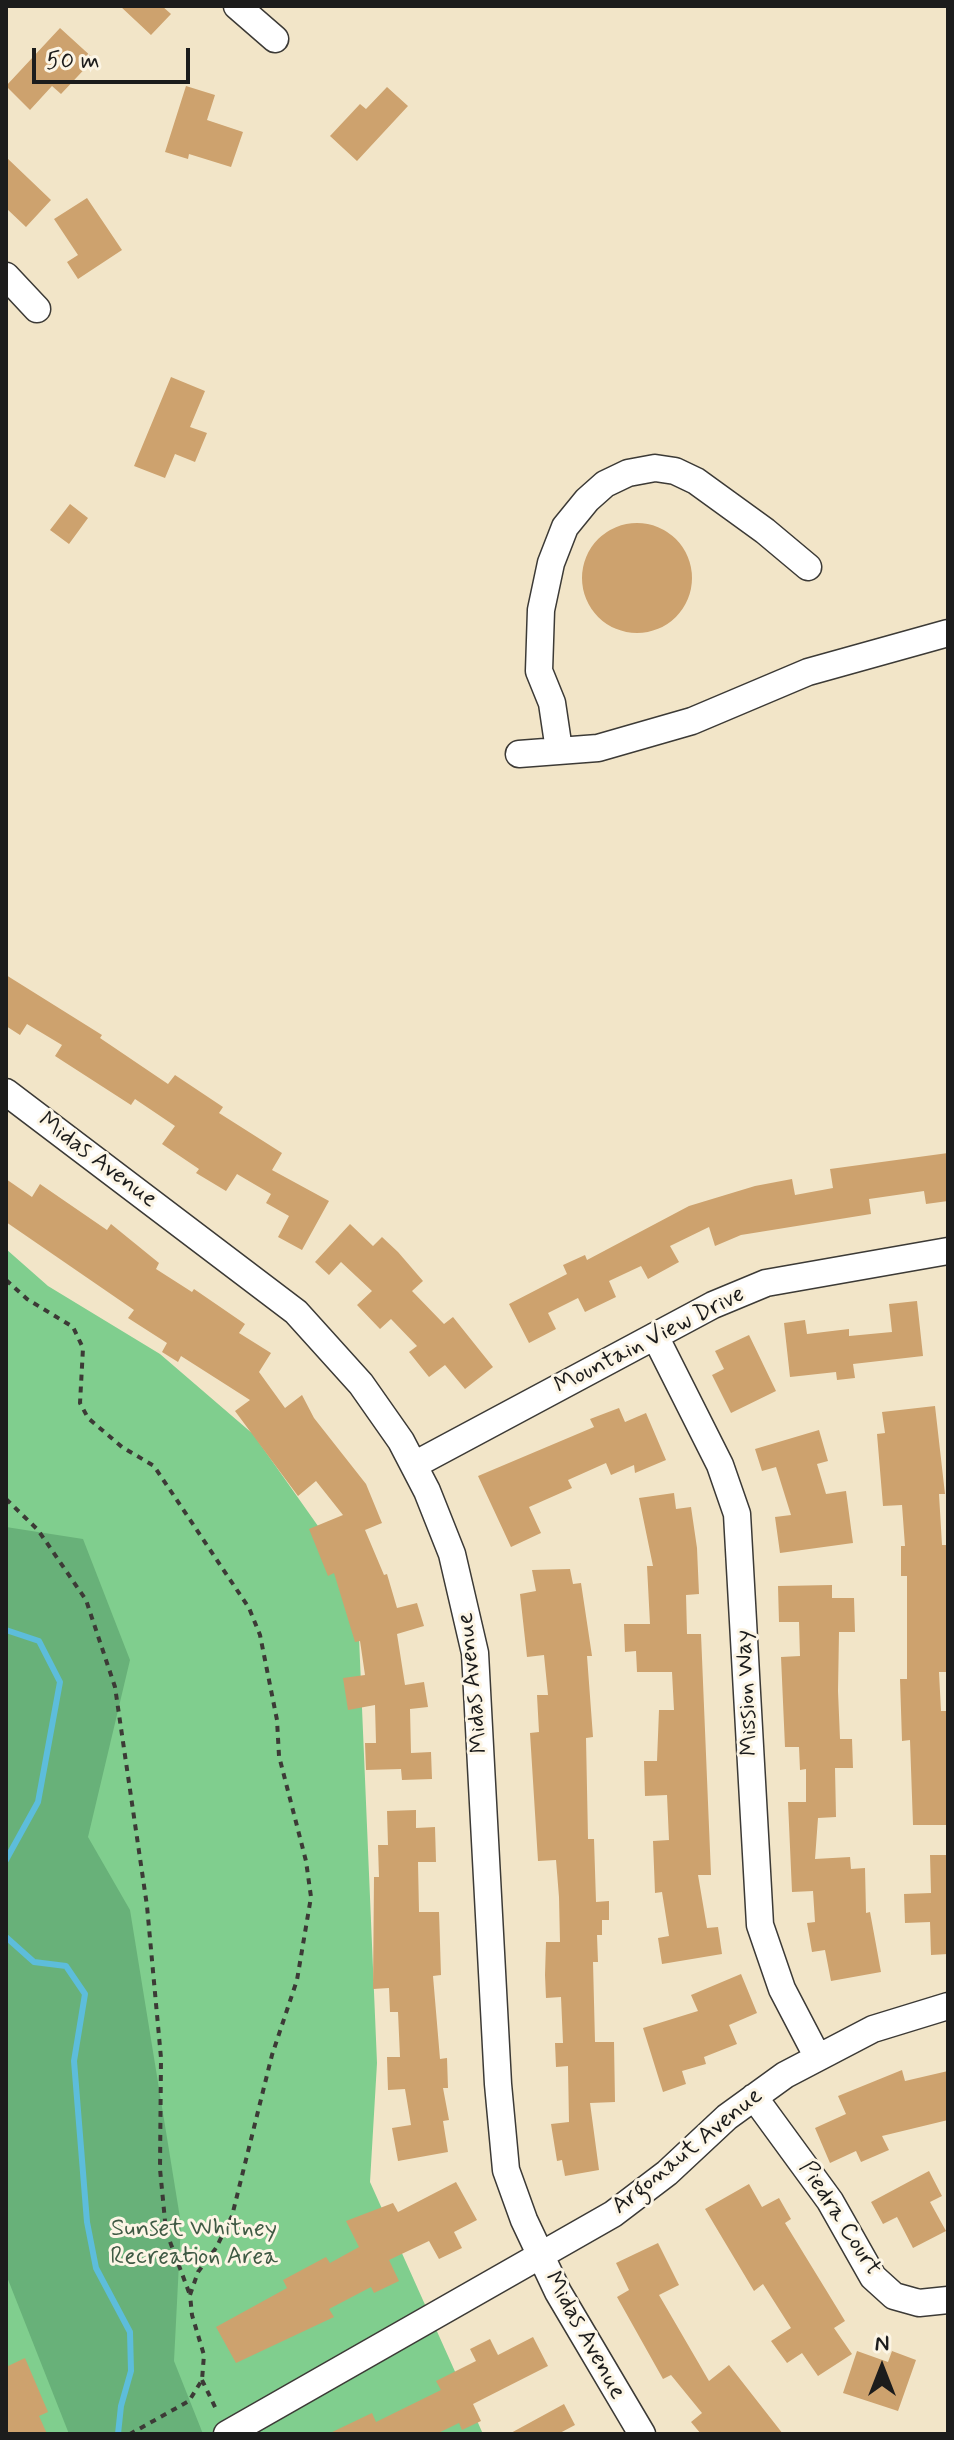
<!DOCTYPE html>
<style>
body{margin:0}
#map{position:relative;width:954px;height:2440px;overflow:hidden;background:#f2e5c8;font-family:Mynerve,sans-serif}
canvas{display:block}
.frame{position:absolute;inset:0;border:8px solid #1c1c1c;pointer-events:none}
.north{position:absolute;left:842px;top:2328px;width:80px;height:80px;-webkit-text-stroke:6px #fcf5e5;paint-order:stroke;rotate:0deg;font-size:22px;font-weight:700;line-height:32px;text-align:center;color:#1c1c1c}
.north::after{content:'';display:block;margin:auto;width:28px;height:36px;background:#1c1c1c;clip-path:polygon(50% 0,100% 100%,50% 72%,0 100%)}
.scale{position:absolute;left:32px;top:48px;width:158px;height:36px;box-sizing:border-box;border:4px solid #1c1c1c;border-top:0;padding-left:10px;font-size:24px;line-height:28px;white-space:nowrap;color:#1c1c1c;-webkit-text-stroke:6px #fcf5e5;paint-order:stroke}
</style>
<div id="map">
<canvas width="954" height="2440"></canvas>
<div class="frame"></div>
<div class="north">N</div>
<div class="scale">50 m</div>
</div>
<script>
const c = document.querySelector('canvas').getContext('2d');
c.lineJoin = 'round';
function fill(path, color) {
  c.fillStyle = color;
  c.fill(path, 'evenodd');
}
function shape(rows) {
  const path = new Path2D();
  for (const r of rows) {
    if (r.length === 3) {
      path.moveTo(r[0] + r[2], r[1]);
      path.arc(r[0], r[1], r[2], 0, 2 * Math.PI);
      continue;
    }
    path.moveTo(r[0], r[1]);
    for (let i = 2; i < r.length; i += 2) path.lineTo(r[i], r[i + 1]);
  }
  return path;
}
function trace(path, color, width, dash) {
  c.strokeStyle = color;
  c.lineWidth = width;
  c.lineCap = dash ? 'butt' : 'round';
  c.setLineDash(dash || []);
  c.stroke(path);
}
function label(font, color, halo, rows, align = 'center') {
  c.font = font + ' Mynerve,sans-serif';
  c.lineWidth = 6;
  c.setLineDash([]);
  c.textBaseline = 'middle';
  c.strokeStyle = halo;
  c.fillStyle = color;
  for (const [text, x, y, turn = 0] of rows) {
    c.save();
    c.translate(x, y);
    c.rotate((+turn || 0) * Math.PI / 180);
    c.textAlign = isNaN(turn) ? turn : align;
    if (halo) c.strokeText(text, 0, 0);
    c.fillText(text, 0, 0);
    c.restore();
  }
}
fill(shape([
 [6,1249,48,1286,160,1354,253,1434,318,1526,359,1637,377,2063,370,2182,483,2434,6,2434]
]), '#80ce8e');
fill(shape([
 [6,1527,83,1539,130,1660,88,1837,130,1910,181,2224,174,2361,203,2434,69,2434,7,2277]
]), '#68b179');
trace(shape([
 [6,1630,39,1641,60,1682,38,1802,6,1860],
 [6,1937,34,1962,66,1966,85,1994,74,2061,87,2222,96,2268,130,2332,131,2371,121,2406,118,2434]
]), '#5dbddb', 6);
fill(shape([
 [120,6,162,6,171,14,151,35],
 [60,28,94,59,61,94,52,86,30,110,6,86],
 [186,86,215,95,207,120,243,132,231,167,189,154,188,159,165,152],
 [387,87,408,106,357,161,330,136,360,104,366,109],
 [6,157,51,200,26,227,6,208],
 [87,198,122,250,78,279,67,262,78,255,54,219],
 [171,377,205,391,190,427,207,433,195,462,175,454,165,478,134,466],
 [70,504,88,518,69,544,50,530],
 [637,578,55],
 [6,975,102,1035,100,1038,168,1084,175,1075,223,1107,219,1113,282,1153,272,1170,329,1201,302,1250,278,1237,289,1216,266,1203,271,1194,237,1174,226,1191,196,1173,199,1169,162,1144,175,1126,135,1099,131,1105,55,1056,62,1045,27,1024,20,1035,6,1026],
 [948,1153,948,1201,926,1204,924,1191,869,1199,871,1214,741,1235,715,1246,709,1227,670,1246,679,1262,648,1279,641,1266,609,1281,616,1297,585,1312,578,1298,548,1313,556,1329,529,1343,509,1304,567,1274,563,1265,585,1255,587,1260,689,1206,755,1186,792,1179,795,1195,833,1188,830,1169],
 [6,1179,32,1197,40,1184,107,1230,111,1224,159,1263,156,1269,192,1292,194,1289,245,1324,239,1333,271,1353,259,1372,285,1408,302,1395,314,1418,366,1484,382,1523,365,1530,384,1575,387,1574,397,1608,417,1603,424,1626,397,1634,405,1685,424,1682,428,1707,410,1709,411,1753,431,1752,432,1779,402,1780,401,1769,366,1770,365,1743,376,1743,375,1705,348,1710,343,1678,365,1675,360,1641,355,1642,334,1573,328,1576,309,1529,343,1515,316,1481,298,1496,235,1411,250,1400,181,1356,178,1362,162,1352,167,1343,128,1318,134,1310,6,1222],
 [350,1224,373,1246,382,1237,398,1252,423,1281,412,1291,444,1324,453,1317,493,1367,465,1389,445,1365,429,1377,409,1352,417,1346,391,1319,380,1329,357,1305,372,1291,341,1262,329,1275,315,1262],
 [917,1301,923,1356,853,1364,855,1378,837,1380,836,1372,790,1377,784,1323,805,1320,807,1334,849,1329,849,1336,892,1332,889,1304],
 [749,1335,776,1391,731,1413,712,1375,724,1369,715,1351],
 [935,1406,945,1494,939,1494,942,1545,948,1545,948,1672,939,1672,941,1711,948,1711,948,1825,913,1825,910,1740,902,1741,900,1679,907,1679,907,1576,901,1576,901,1546,905,1546,902,1505,883,1506,877,1434,885,1433,882,1412],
 [619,1408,625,1422,646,1413,666,1460,635,1473,634,1465,611,1475,606,1463,568,1480,572,1488,529,1507,541,1533,511,1547,478,1476,594,1427,590,1419],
 [819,1430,828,1461,817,1464,826,1494,846,1491,853,1543,780,1553,775,1517,791,1515,776,1467,762,1471,755,1449],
 [674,1493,676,1509,691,1507,697,1548,699,1594,686,1595,687,1634,701,1634,711,1875,698,1875,707,1928,718,1927,722,1954,662,1964,658,1938,669,1936,662,1892,655,1893,653,1841,669,1840,667,1795,645,1796,644,1761,657,1761,659,1710,674,1710,672,1672,637,1672,636,1651,625,1652,624,1624,650,1624,647,1566,653,1566,639,1498],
 [570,1569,573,1584,581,1583,592,1656,587,1656,593,1737,586,1738,588,1839,594,1839,596,1902,609,1901,609,1920,602,1920,602,1935,597,1935,598,1962,593,1962,595,2042,614,2042,615,2102,590,2103,599,2170,565,2176,562,2160,557,2161,551,2124,569,2122,568,2066,556,2067,555,2043,563,2043,561,1997,546,1998,545,1975,546,1942,560,1942,559,1897,556,1860,538,1861,530,1733,539,1732,537,1695,548,1695,544,1655,527,1657,520,1594,536,1591,532,1570],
 [832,1585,832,1598,854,1598,855,1632,839,1632,838,1691,840,1739,852,1739,853,1768,835,1768,836,1817,818,1818,815,1859,850,1857,851,1869,865,1868,866,1913,870,1912,881,1972,831,1981,825,1950,812,1952,807,1923,815,1922,813,1891,792,1892,788,1802,806,1802,806,1769,800,1770,799,1747,785,1747,781,1657,800,1656,799,1622,779,1622,778,1586],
 [416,1810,416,1828,435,1827,436,1862,418,1862,419,1912,439,1912,441,1975,433,1976,440,2059,447,2058,448,2088,443,2088,449,2120,443,2121,448,2152,398,2161,392,2128,411,2125,405,2089,388,2090,387,2057,400,2057,398,2012,390,2012,389,1988,373,1989,374,1877,379,1877,378,1845,388,1845,387,1811],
 [930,1855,948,1855,948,1954,931,1955,930,1922,905,1923,904,1894,931,1893],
 [741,1974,757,2013,729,2025,737,2044,704,2057,706,2064,682,2071,686,2084,663,2092,643,2028,698,2011,691,1995],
 [902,2070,905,2081,948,2071,948,2120,882,2136,889,2150,861,2162,856,2151,830,2163,815,2128,846,2114,838,2096],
 [929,2171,942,2196,930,2202,946,2231,913,2248,897,2217,883,2224,871,2202],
 [456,2182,477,2220,454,2232,462,2248,439,2259,429,2241,389,2260,399,2281,374,2293,371,2287,329,2309,334,2317,236,2363,216,2327,287,2288,283,2280,326,2257,330,2263,359,2247,346,2221,393,2203,398,2212],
 [749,2184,762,2207,779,2198,791,2219,785,2223,845,2321,834,2328,852,2354,818,2376,802,2353,787,2363,771,2341,791,2328,763,2284,754,2291,705,2209],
 [658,2243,679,2285,659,2295,709,2381,729,2365,783,2434,701,2434,691,2422,702,2413,671,2375,663,2379,617,2297,629,2290,616,2263],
 [533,2337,548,2366,473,2404,481,2421,462,2430,459,2423,436,2434,328,2434,372,2413,376,2422,441,2390,436,2381,476,2361,470,2349,490,2339,498,2355],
 [857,2351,888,2362,892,2351,916,2360,898,2411,843,2393],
 [25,2358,48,2412,39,2416,47,2434,6,2434,6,2367],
 [564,2404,575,2425,558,2434,509,2434]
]), '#cda26e');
const minor = shape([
 [237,6,275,39],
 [6,276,37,309],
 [559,750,552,703,539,671,541,610,551,563,565,527,587,500,605,484,628,473,655,468,675,471,696,481,765,531,808,567],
 [519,754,598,748,692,721,808,672,948,633],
 [6,1092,296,1312,361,1384,401,1441,427,1491,452,1554,475,1653,498,2084,506,2170,524,2220,558,2292,642,2434],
 [655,1336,720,1465,737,1514,760,1925,782,1989,817,2056],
 [414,1465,713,1305,766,1283,948,1251],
 [754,2097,830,2201,873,2277,894,2296,919,2303,948,2300],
 [227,2434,613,2214,667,2173,727,2117,785,2075,873,2029,948,2006]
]);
trace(minor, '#3c3a36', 29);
trace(shape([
 [6,1280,27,1299,73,1327,83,1348,80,1403,88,1418,122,1447,154,1466,249,1608,260,1635,277,1720,279,1756,306,1861,311,1897,297,1980,272,2055,232,2216,216,2248,198,2272,190,2295,192,2315,204,2355,202,2380,189,2401,130,2434],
 [6,1499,38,1530,86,1600,115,1687,147,1906,161,2058,160,2169,166,2231,190,2295],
 [202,2380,217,2411]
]), '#3c3a36', 4, [6, 6]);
trace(minor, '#fff', 26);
label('24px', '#1c1c1c', '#fcf5e5', [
 ["Midas Avenue",97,1161,37],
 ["Mountain View Drive",650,1341,-27],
 ["Midas Avenue",474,1683,-96],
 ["Mission Way",748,1693,-93],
 ["Argonaut Avenue",688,2152,-39],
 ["Piedra Court",839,2219,57],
 ["Midas Avenue",584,2336,61]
]);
label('24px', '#3f5a44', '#fcf5e5', [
 ["Sunset Whitney",194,2230],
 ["Recreation Area",194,2258]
]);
</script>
